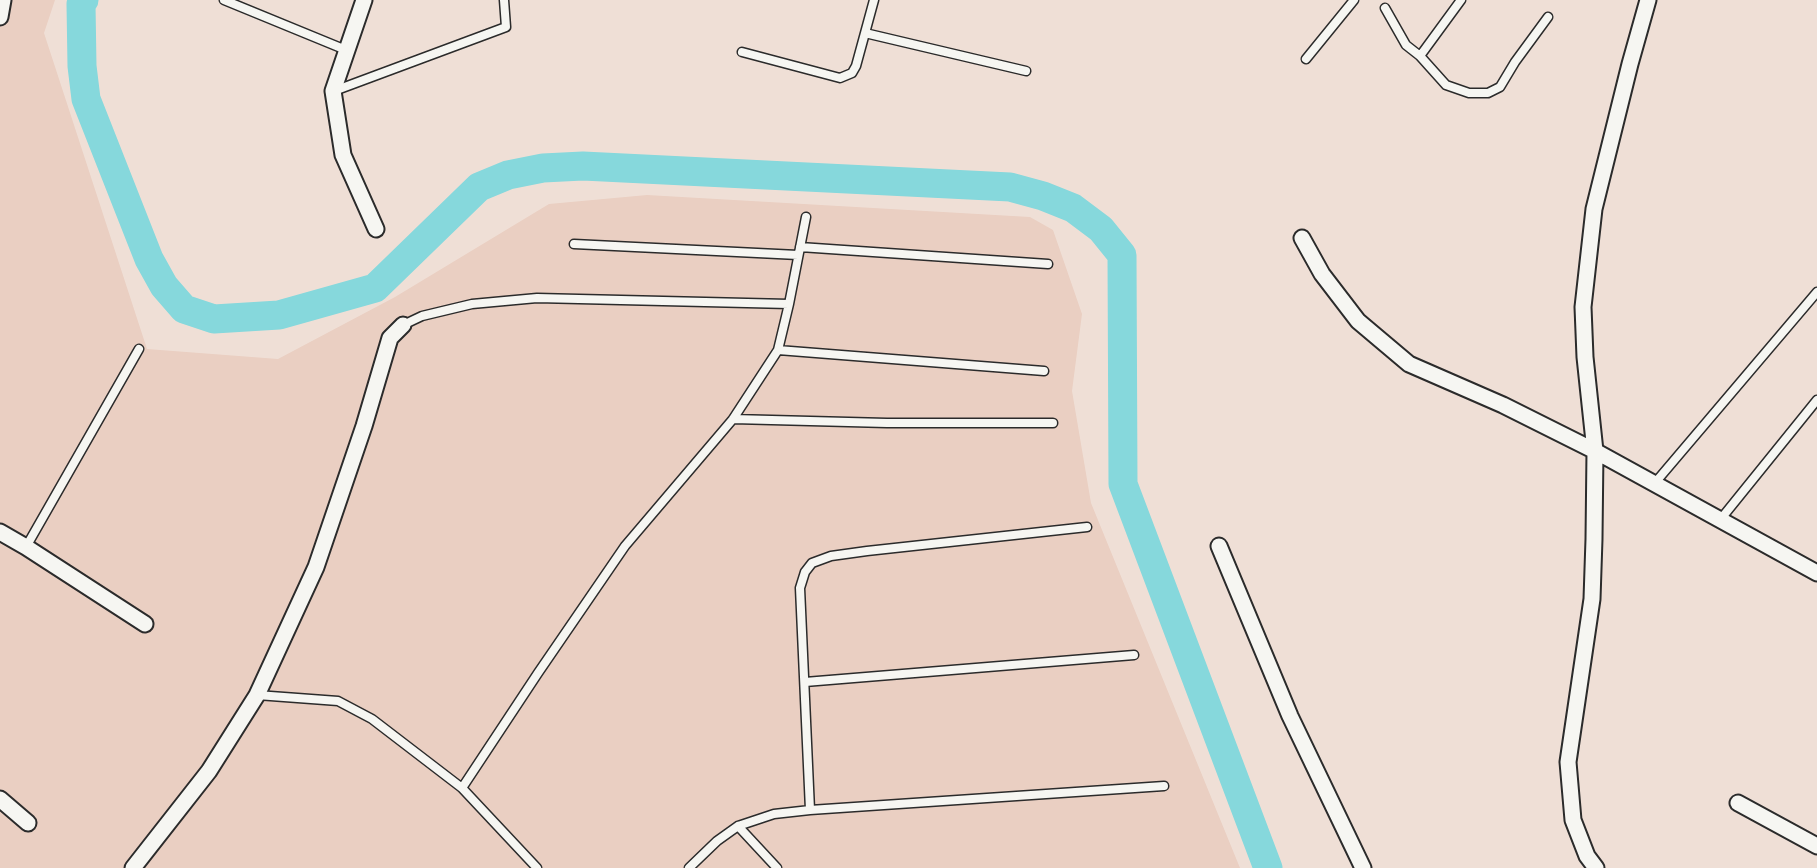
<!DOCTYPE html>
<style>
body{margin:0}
canvas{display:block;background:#efdfd6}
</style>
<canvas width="1817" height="868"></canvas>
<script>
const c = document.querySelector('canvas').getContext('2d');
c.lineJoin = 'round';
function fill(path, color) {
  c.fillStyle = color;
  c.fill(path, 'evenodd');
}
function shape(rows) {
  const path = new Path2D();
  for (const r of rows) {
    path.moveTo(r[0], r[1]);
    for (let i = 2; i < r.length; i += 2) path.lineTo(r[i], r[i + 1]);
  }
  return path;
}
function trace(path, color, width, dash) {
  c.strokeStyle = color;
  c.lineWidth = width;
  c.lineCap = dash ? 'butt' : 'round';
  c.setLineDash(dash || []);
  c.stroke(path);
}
fill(shape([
 [0,0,55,0,44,33,147,349,278,359,395,297,549,204,647,195,1030,217,1053,230,1082,314,1072,391,1091,503,1240,868,0,868]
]), '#eacfc2');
trace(shape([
 [84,0,81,4,82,66,86,99,149,259,164,286,184,309,214,319,279,315,375,288,479,187,508,175,543,168,583,166,1010,187,1043,196,1073,208,1101,229,1122,255,1123,484,1268,868]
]), '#86d8dc', 29);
const lane = shape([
 [224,0,346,50],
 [1385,8,1406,45,1420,56,1461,0],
 [865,33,1026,71],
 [742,52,840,78,852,73,856,66,874,0],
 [1420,56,1446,85,1469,93,1488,93,1500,87,1515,62,1548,17],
 [1306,59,1354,0],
 [334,91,506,27,504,0],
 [574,244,798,255],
 [800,247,1048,264],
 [403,325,422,316,472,304,537,298,789,304],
 [778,350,1044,371],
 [733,419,887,423,1053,423],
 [1654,484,1817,292],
 [1720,520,1817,400],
 [26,547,139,349],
 [805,682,1134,655],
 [257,695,338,701,372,719,462,788],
 [810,810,800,588,805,572,812,563,831,556,867,551,1087,527],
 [738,826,777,868],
 [537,868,462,788,538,673,625,546,733,419,778,350,789,304,806,217],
 [689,868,717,841,738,826,774,814,810,810,1164,786]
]);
const street = shape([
 [364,0,333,91,343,155,376,229],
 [0,17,3,0],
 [1302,238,1322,274,1358,321,1409,364,1503,405,1595,451,1817,573],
 [0,532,26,547,145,624],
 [1219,546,1290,716,1363,868],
 [0,799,28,823],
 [1738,803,1817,846],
 [133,868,209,771,257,695,316,567,364,426,390,338,403,325],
 [1596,868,1587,856,1573,820,1568,762,1592,599,1594,539,1595,451,1585,357,1583,307,1594,209,1630,64,1648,0]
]);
trace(lane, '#2b2b2b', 11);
trace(street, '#2b2b2b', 19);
trace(lane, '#f6f6f2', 8);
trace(street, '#f6f6f2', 15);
</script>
